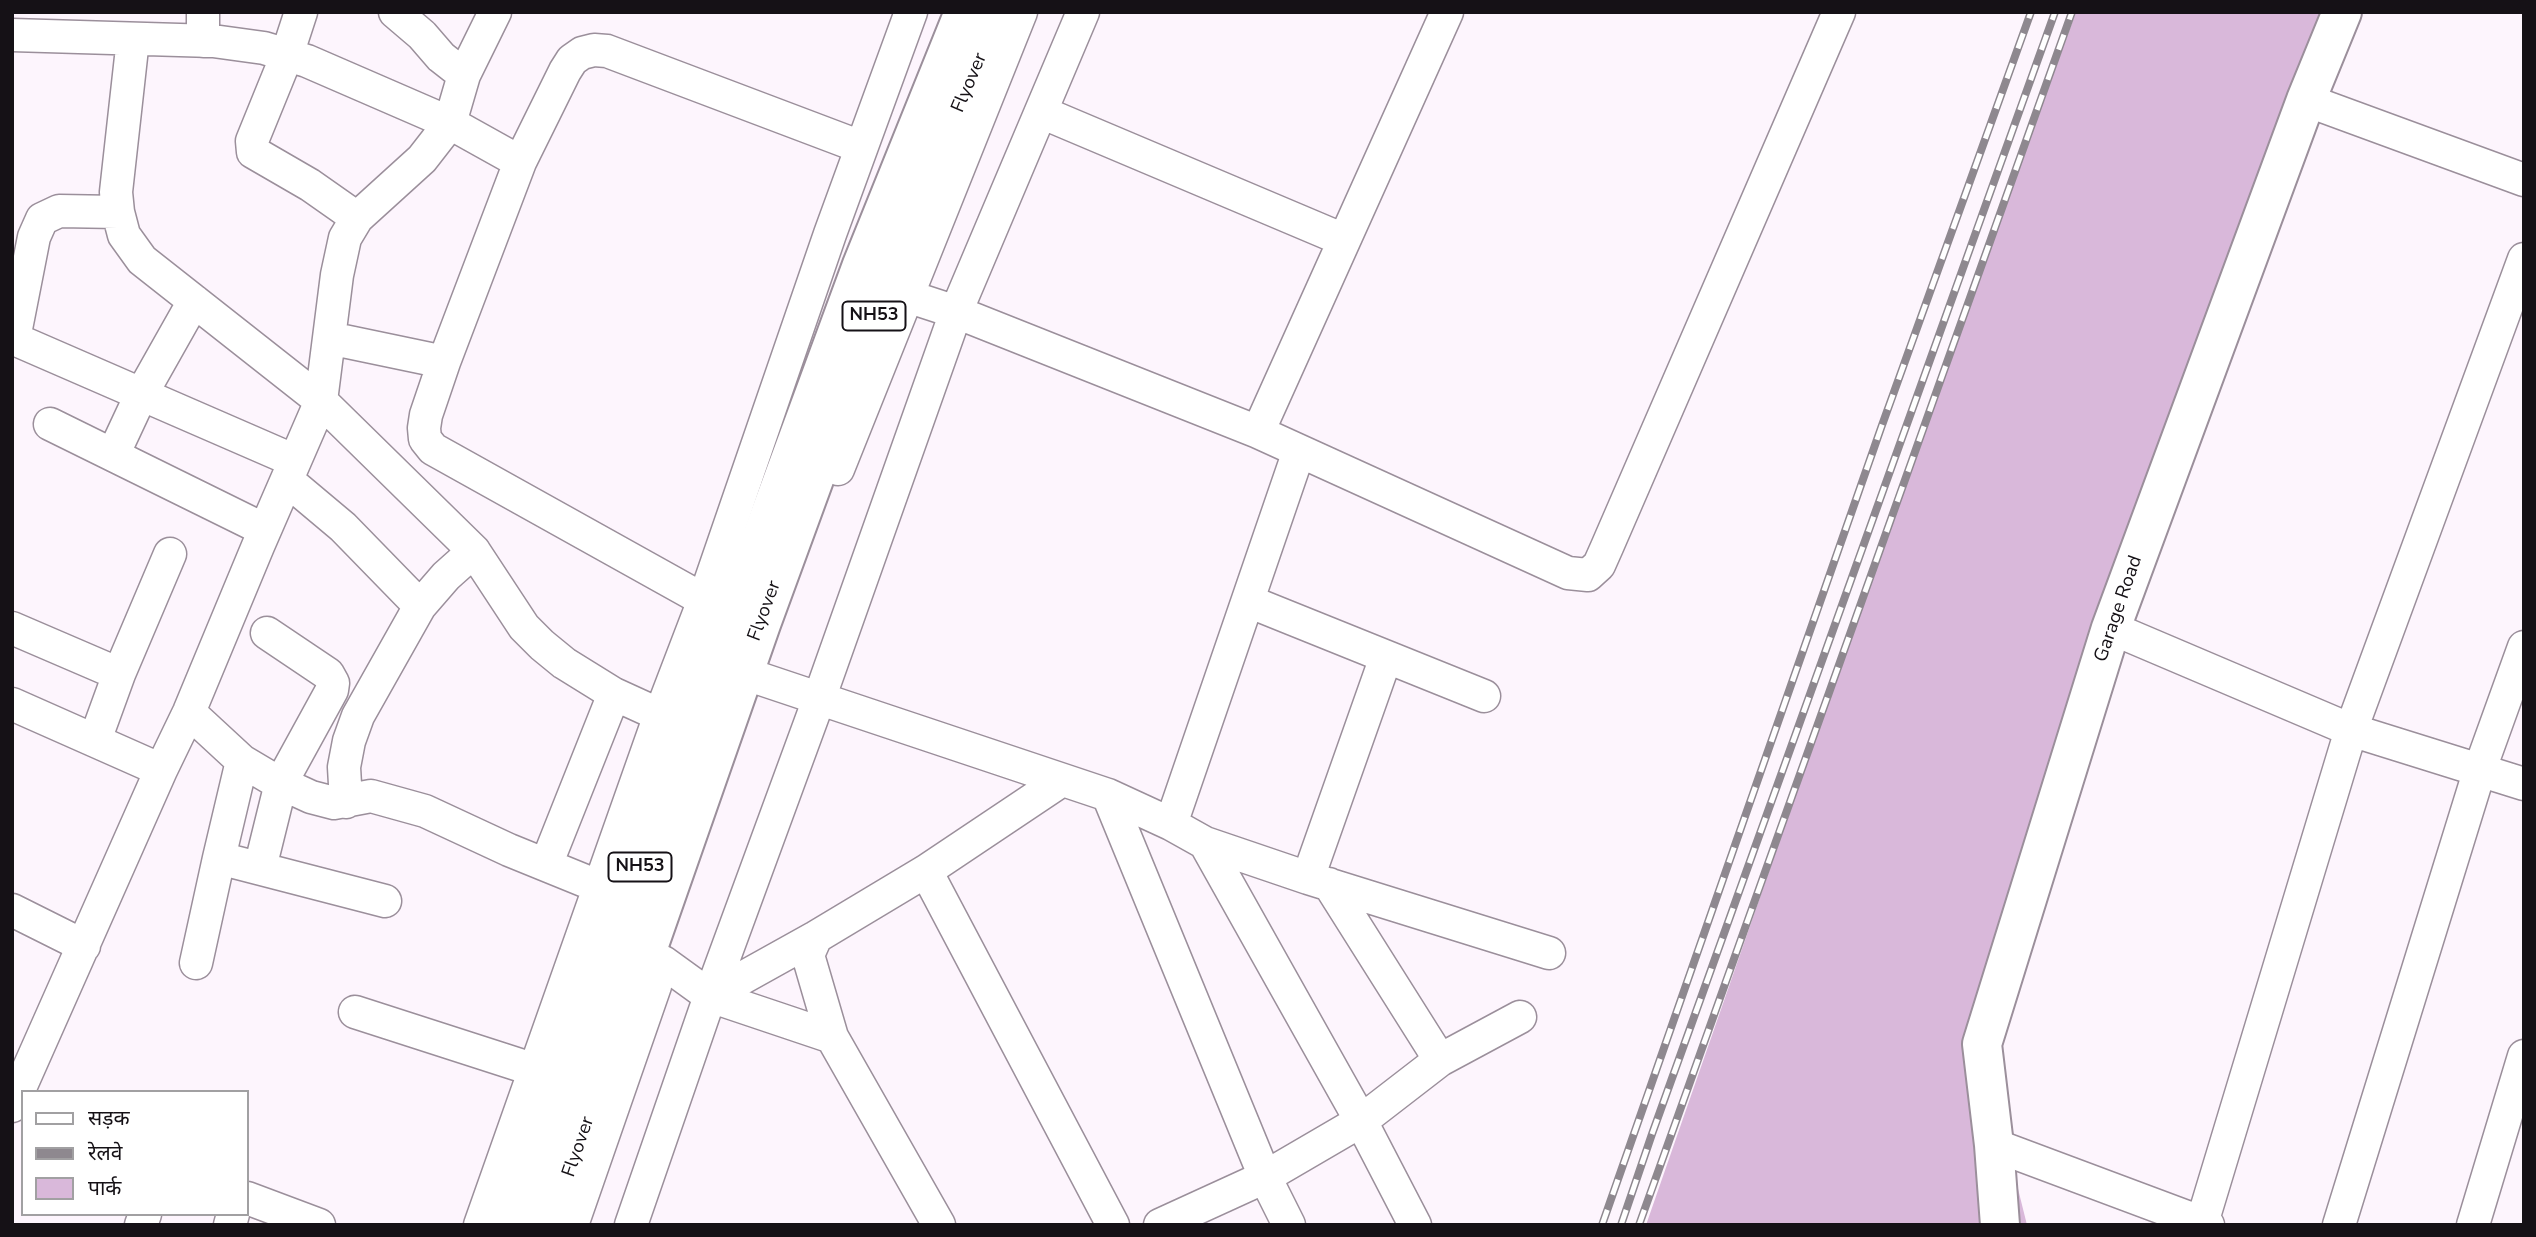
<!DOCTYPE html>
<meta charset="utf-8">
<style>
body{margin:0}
#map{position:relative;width:2536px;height:1237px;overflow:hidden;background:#fdf5fd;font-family:"Nunito Sans","Noto Sans Devanagari",sans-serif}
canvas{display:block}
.frame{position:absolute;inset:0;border:14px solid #151116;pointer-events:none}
.legend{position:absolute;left:21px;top:1090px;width:228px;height:126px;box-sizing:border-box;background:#fff;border:2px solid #a1a0a2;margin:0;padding:9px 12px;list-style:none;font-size:21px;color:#151116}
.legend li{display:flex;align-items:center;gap:14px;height:35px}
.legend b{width:35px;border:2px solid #a1a0a2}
</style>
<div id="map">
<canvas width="2536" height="1237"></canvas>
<div class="frame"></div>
<ul class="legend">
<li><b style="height:9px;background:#fff"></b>सड़क</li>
<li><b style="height:9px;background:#8e888f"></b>रेलवे</li>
<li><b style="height:19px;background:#d9b8da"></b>पार्क</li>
</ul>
</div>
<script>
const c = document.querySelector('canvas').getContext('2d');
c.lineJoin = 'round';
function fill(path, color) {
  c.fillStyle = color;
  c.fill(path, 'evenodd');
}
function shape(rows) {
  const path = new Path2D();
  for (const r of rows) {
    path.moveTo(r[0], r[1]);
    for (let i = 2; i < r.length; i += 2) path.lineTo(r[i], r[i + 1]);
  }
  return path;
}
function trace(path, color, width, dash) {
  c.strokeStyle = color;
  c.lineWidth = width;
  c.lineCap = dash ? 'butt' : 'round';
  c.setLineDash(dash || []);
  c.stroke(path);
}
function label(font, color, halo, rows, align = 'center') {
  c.font = font + ' "Nunito Sans",sans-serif';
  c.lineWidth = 5;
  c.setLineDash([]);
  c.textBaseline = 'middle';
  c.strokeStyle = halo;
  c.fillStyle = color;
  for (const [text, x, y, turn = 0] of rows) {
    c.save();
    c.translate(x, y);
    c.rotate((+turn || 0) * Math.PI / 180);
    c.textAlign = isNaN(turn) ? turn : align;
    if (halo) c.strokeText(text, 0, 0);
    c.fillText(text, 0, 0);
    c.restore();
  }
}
fill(shape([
 [2076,12,2342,12,1982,1044,2027,1225,1646,1225,1919,440]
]), '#d9b8da');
const minor = shape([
 [301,12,287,55,252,141,253,152,310,185,357,218],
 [395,12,422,35,441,57,464,75],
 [12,35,213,41,264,48,307,61,450,123,520,162],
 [133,39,116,192,118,212,124,235,142,260,321,401,474,551,524,627,542,645,564,663,614,694,660,715],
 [203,41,203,12],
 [2306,100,2524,180],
 [1041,112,1344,240],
 [907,296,956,312,1258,432,1568,573,1588,575,1599,565,1607,547,1839,12],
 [12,338,295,461],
 [329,338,444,362],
 [14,339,34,237,42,219,59,211,118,212],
 [50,424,265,530],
 [1258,432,1447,12],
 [113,455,141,395,194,301],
 [838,469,1021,12],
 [287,480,343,527,420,606],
 [704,600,433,449,425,439,424,428,426,415,444,362,520,162,565,71,572,60,582,53,594,50,607,51,861,147],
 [1248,601,1484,696],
 [12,628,119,674],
 [2111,628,2351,730,2524,784],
 [761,679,1108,795,1171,824,1205,843,1308,878,1549,953],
 [12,704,161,770],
 [189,712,242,761,274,780,311,797,334,803,371,796,425,811,509,850,600,887],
 [95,740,119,674,170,554],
 [242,761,219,858,385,901],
 [1108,795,1265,1177,1289,1225],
 [346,802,344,767,349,741,358,716,420,606,446,576,474,551],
 [1171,824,1299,451],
 [1205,843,1361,1121,1415,1225],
 [546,865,614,694],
 [260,868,281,783,332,690,333,683,328,674,267,633],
 [926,871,1113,1225],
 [1308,878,1386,657],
 [1329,884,1440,1060],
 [12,910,84,946],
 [816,937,808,955,832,1037],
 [663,962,710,996,832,1037,939,1225],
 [196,963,219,858],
 [710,996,816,937,926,871,1062,780],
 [355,1012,535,1070],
 [12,1106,161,770,189,712,258,546,321,401,337,275,345,238,357,218,422,159,450,123,464,75,495,12],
 [1994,1145,2208,1225],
 [247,1198,319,1225],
 [2202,1223,2351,730,2524,259],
 [141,1225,145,1214],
 [230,1225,233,1214],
 [480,1225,660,715,704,600,830,234,911,12],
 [572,1225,655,986],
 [631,1225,710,996,819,699,956,312,1083,12],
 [1160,1225,1265,1177,1361,1121,1440,1060,1520,1017],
 [2339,1225,2480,769,2524,647],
 [2473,1225,2524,1056]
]);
const major = shape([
 [2000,1225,1994,1145,1982,1044,2111,628,2306,100,2342,12]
]);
const highway = shape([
 [512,1225,627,902,862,265,964,12],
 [551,1225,761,624,884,288,1000,12]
]);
trace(minor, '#9b8f9b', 35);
trace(major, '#9b8f9b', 42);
trace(highway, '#9b8f9b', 42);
trace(minor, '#fff', 32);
trace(major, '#fff', 38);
trace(highway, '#fff', 38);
const rail = shape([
 [1602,1225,1881,428,2031,12],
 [1621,1225,1652,1134,2055,12],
 [1639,1225,2072,12]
]);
trace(rail, '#8e888f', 8);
trace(rail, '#fff', 5, [16]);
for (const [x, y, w] of [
 [874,316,63],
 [640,867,63]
]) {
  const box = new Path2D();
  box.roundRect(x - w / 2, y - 14.5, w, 29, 5);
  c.fillStyle = '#fff';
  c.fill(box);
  trace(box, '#151116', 2);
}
label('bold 18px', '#151116', null, [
 ["NH53",874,316],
 ["NH53",640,867]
]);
label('19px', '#151116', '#fff', [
 ["Flyover",970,83,-67],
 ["Garage Road",2119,609,-71],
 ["Flyover",765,611,-70],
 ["Flyover",579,1147,-71]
]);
</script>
